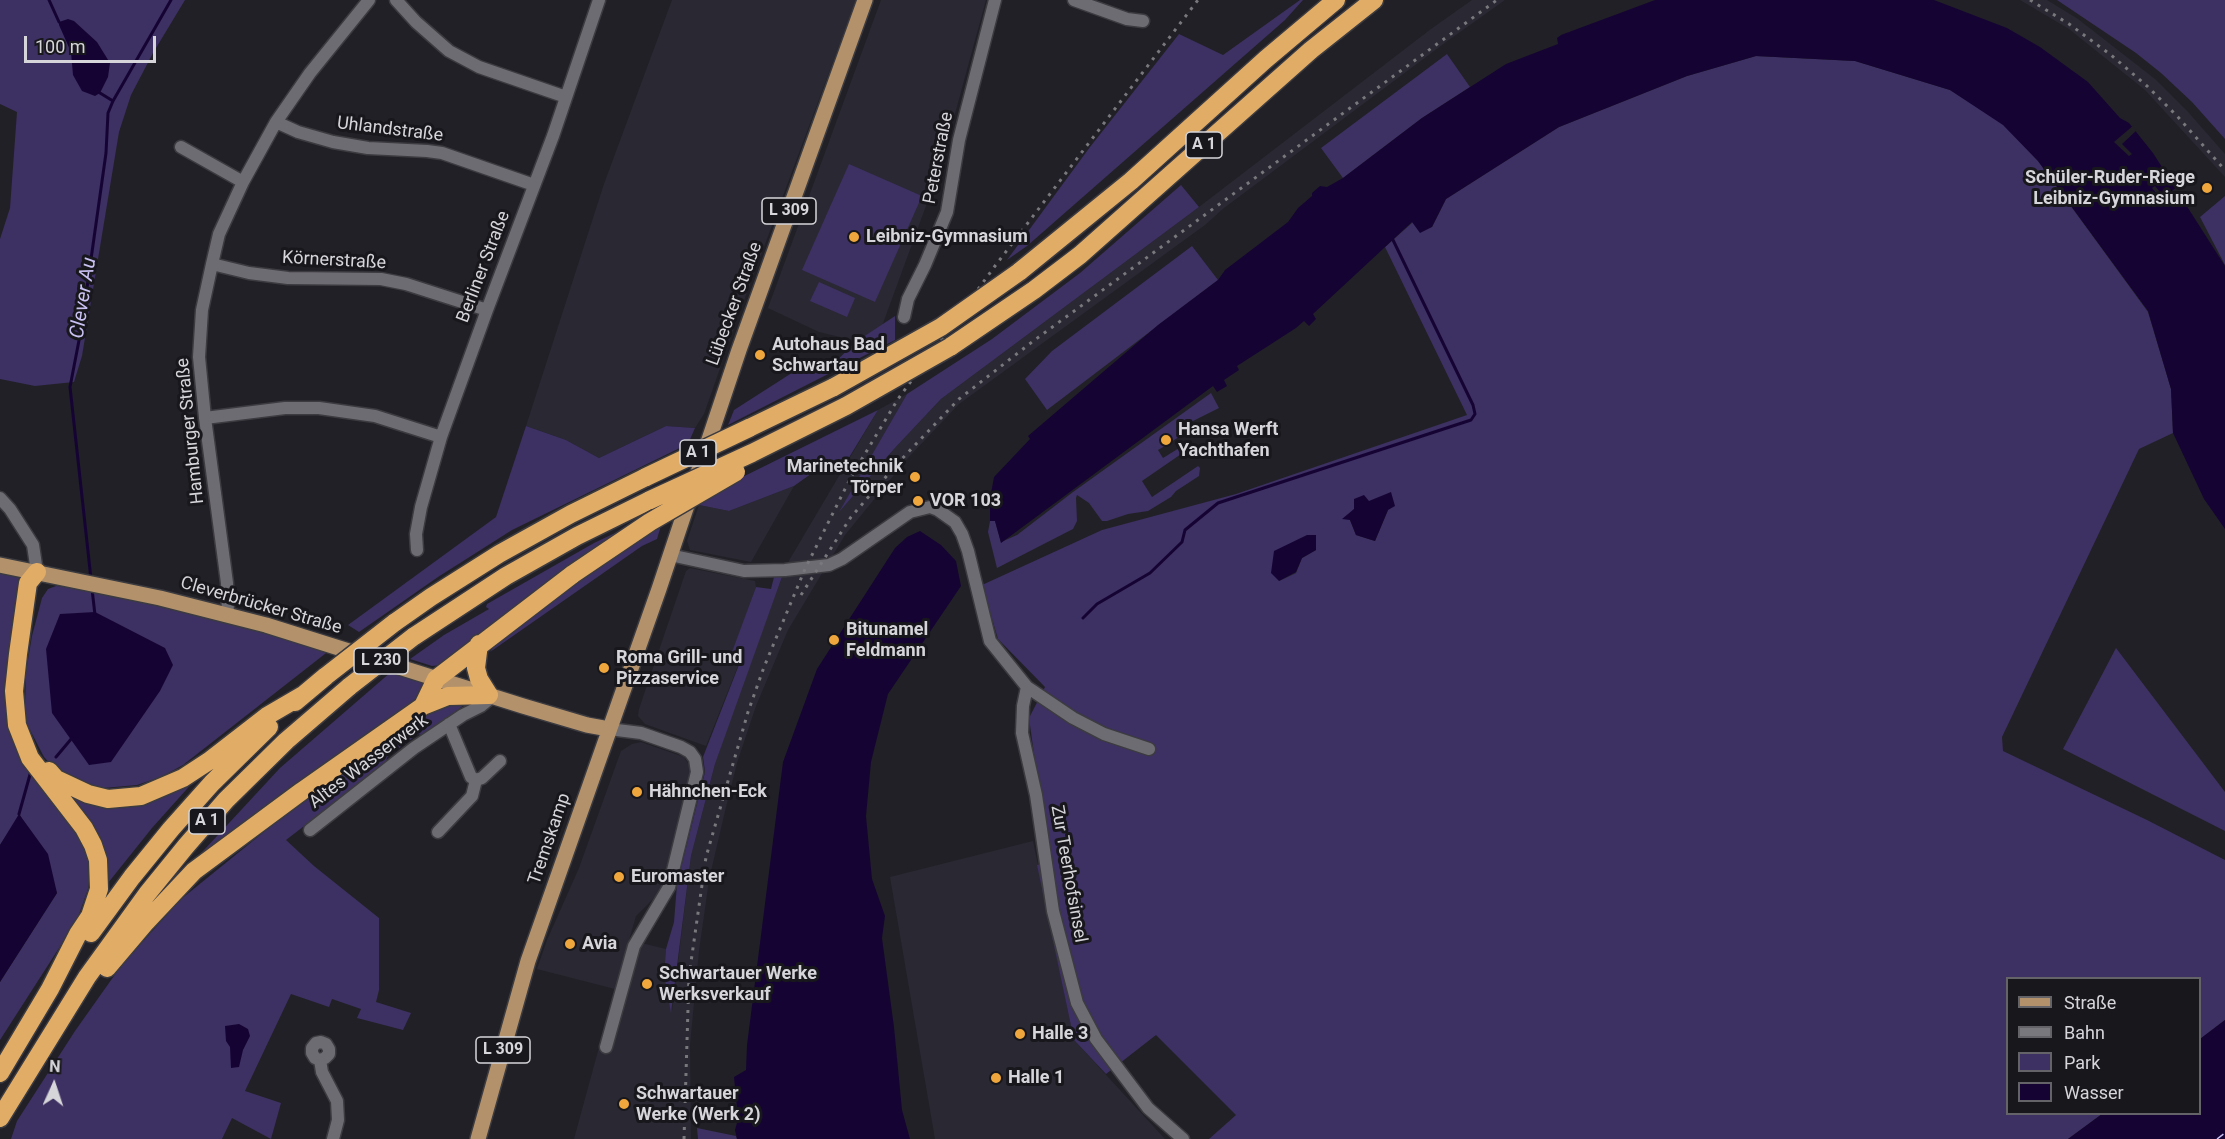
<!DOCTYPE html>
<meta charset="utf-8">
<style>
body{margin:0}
#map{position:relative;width:2225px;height:1139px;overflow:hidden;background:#212026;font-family:Roboto,sans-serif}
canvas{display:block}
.legend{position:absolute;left:2006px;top:977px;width:195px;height:138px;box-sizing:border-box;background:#18171c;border:2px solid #646368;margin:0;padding:8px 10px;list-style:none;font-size:18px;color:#d6d6da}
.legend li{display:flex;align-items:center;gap:12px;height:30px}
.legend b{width:30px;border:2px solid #646368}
.north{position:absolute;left:24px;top:1055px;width:60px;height:60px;-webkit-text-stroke:4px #18171c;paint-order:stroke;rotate:3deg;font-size:16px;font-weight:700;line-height:24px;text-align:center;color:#d6d6da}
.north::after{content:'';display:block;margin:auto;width:21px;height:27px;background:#d6d6da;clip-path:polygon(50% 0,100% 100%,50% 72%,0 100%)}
.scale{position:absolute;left:24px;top:36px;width:132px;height:27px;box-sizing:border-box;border:3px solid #d6d6da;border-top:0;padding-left:8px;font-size:18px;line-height:21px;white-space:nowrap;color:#d6d6da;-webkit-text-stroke:4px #18171c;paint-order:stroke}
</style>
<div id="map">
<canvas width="2225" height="1139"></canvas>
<ul class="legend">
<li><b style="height:8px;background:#b3926b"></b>Straße</li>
<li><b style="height:8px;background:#79787d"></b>Bahn</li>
<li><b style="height:16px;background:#3d3062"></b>Park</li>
<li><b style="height:16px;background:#150433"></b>Wasser</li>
</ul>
<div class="north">N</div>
<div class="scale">100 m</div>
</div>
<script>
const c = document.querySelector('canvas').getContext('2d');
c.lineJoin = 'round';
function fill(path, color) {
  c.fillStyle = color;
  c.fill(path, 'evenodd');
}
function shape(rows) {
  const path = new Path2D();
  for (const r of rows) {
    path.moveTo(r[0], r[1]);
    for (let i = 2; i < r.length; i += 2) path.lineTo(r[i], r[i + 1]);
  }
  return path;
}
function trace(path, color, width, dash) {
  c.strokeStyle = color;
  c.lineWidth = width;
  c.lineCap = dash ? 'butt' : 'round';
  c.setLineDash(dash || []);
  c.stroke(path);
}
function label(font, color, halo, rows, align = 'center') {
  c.font = font + ' Roboto,sans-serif';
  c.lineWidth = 6;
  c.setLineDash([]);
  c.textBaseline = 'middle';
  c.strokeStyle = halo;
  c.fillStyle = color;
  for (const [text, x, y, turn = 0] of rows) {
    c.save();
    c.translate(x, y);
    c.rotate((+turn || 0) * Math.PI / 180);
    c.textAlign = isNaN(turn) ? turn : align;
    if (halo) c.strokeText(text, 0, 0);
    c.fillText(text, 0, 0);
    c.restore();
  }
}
fill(shape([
 [672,0,856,0,739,314,704,414,695,428,666,426,599,458,566,440,526,426,604,184],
 [881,0,986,0,941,165,882,326,857,341,819,332,768,308],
 [1472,0,1505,0,1446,42,1224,208,1205,225,959,404,907,459,845,535,788,630,756,706,737,763,726,807,709,880,699,951,690,1045,691,1139,574,1139,615,989,537,969,547,940,579,868,621,751,632,744,641,742,684,757,694,773,664,888,636,916,629,940,666,949,664,975,672,1011,691,856,715,764,735,703,787,564,878,410,907,394,842,508,894,449,941,399,1199,207,1431,29],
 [2020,0,2047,0,2078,19,2155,79,2189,113,2225,154,2225,177,2145,90,2069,29],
 [794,486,751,562,690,550,687,541,699,505,729,511],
 [690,568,755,581,756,587,733,652,742,656,706,746,645,724,638,716,639,709,686,571],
 [1033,841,1074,1040,1165,1139,935,1139,890,877]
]), '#2a2833');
fill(shape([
 [0,0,185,0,153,53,131,95,119,132,82,356,74,382,35,386,0,379,0,239,10,208,17,112,0,104],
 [1300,0,1303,0,1285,20,1027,246,1007,260,1090,147,1179,34,1223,55],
 [2057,0,2225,0,2225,139,2192,102,2161,73,2136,53],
 [1447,54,1470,87,1422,118,1343,178,1321,148],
 [1756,56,1855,61,1950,90,2003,124,2038,161,2148,312,2171,389,2173,433,2139,449,2002,737,2003,751,2147,820,2225,860,2225,1020,2200,1039,2200,978,2008,978,2008,1114,2102,1114,2068,1139,1209,1139,1236,1115,1156,1035,1106,1074,1074,1040,1037,865,1049,862,1029,718,1045,687,998,639,982,585,1102,530,1236,494,1467,415,1385,247,1413,222,1432,227,1446,199,1559,127,1687,76],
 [1391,493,1388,510,1375,541,1356,535,1350,520,1354,509],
 [1315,535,1316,550,1302,558,1296,573,1279,581],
 [849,164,922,196,875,302,802,270],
 [1181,185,1199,207,941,399,894,449,839,512,907,394,992,339,1080,273],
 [2225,196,2225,265,2200,217],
 [1192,246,1218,280,1047,410,1025,379,1052,351],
 [819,282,855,298,847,317,810,301],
 [895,316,895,340,728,425,734,410,812,360,833,364,857,341],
 [1211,393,1219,408,1179,428,1182,435,1171,442,1171,437,1166,434,1161,437,1161,443,1165,446,1158,450,1163,458,1184,445,1187,450,1142,481,1152,497,1198,466,1200,468,1199,476,1176,491,1171,497,1148,511,1128,514,1107,521,1102,521,1089,503,1077,495,1076,498,1077,521,1073,529,997,568,988,532,990,521,995,521,1001,542,1017,535,1073,492],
 [878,410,839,474,822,466,794,486,729,511,699,505,702,497],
 [526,426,566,440,599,458,666,426,695,428,688,444,512,530,438,577,359,632,348,625,496,517],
 [663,519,657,539,642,546,490,652,496,644,640,535],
 [630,526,442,665,432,666,410,659,444,635,489,609,486,607,487,604,594,543],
 [0,573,21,577,6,694,11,731,81,840,88,860,90,875,88,889,77,920,0,1040,0,982,57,893,20,815,0,845],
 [774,577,782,577,715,764,691,856,671,1013,664,975,666,949,674,922,677,884,705,772,703,757,742,657,732,652,756,587,771,589],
 [56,586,74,587,142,601,330,650,183,765,161,777,137,785,93,789,55,769,44,757,27,724,25,706,26,672,32,636,42,598,48,589],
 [2116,648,2225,792,2225,831,2063,749],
 [391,672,423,683,425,691,421,701,192,863,280,768],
 [448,701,465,704,425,736,418,734,387,757,386,763,286,840,314,866,379,918,379,990,376,1002,411,1013,403,1030,357,1018,361,1009,332,999,329,1007,291,994,245,1091,281,1103,271,1139,232,1118,222,1139,11,1139,17,1121,75,1031,121,966,180,900,270,827,422,716],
 [203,771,152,828,104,888,62,789,89,801],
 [697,1128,736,1136,737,1139,698,1139]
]), '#3d3062');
fill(shape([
 [1655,0,1934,0,2007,28,2040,47,2088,82,2120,118,2129,123,2153,153,2225,266,2225,529,2204,499,2173,433,2171,389,2148,311,2038,161,2003,125,1950,90,1855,61,1756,56,1687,76,1559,127,1446,199,1432,227,1420,233,1412,222,1313,314,1316,319,1309,326,1304,321,1296,328,1237,366,1239,370,1224,380,1227,386,1217,392,1213,386,1001,543,995,521,990,521,990,499,994,477,1030,439,1028,436,1158,325,1218,280,1225,270,1288,222,1298,208,1312,196,1312,193,1320,186,1327,187,1343,178,1422,118,1506,64,1558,44,1557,38,1561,35],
 [68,19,74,21,97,42,110,63,108,77,100,93,95,96,82,91,73,75,71,52,59,25,59,22],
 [1391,492,1395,506,1388,510,1375,541,1356,535,1350,520,1342,519,1354,509,1354,499,1364,495,1369,501],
 [920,531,941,545,956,561,961,586,888,694,871,762,866,816,872,879,885,916,882,938,894,1027,902,1110,910,1139,737,1139,735,1130,738,1119,734,1077,746,1070,747,1045,783,762,817,669,895,548,907,537],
 [1307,535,1316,535,1316,550,1302,558,1296,572,1279,581,1271,573,1274,551],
 [95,612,165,648,173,665,160,691,111,762,89,765,52,713,46,649,60,614],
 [19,814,48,854,57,893,0,982,0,845],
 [2225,1020,2225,1139,2068,1139,2102,1114,2200,1114,2200,1039],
 [239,1024,248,1029,250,1036,243,1050,239,1067,231,1068,230,1047,226,1041,225,1026]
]), '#150433');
fill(shape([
 [2134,125,2138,129,2122,144,2132,154,2129,156,2114,142],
 [2155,186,2164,197,2177,187,2179,190,2167,200,2168,203,2166,205,2152,188]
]), '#212026');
trace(shape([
 [49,0,59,22],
 [100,93,113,101],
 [91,579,70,387,81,330,106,153,108,113,113,101,171,0],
 [92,589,95,615],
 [1083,618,1097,604,1150,573,1182,542,1185,530,1218,503,1471,420,1475,414,1473,405,1393,240],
 [56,757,72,738],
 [19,814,31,771]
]), '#150433', 3);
trace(shape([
 [2217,1139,2225,1133]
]), '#cac1f3', 1.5, [8, 6]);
const minor = shape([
 [396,0,416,22,449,51,479,67,566,97],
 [1074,0,1127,19,1143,21],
 [276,122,298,132,333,142,368,148,427,151,442,153,534,185],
 [181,147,243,182],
 [212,264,249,273,288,278,381,279,406,284,487,310],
 [904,317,908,299,925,265,947,212,959,140,995,0],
 [205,418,285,408,319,408,375,416,441,437],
 [0,498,10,509,33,545,37,572],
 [417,550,416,534,421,507,441,437,487,310,553,136,599,0],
 [670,555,744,571,785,570,829,565,842,559,910,512,930,507,938,510,955,522,962,534,968,551,990,641,1027,687,1073,718,1104,734,1149,749],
 [228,615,227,583,205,418,199,357,202,310,212,264,219,234,243,182,276,122,310,73,369,0],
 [1027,687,1023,706,1022,733,1036,795,1053,911,1077,1003,1096,1039,1148,1108,1183,1139],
 [449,724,471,777,476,780],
 [476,780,482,778,500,761],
 [310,830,414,748,463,715,481,706,493,696],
 [438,832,472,796,476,780],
 [606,1047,634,946,669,887,697,772,695,759,690,752,681,747,641,733,609,729],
 [320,1060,325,1058,329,1054,329,1049,326,1044,321,1042,316,1043,312,1048,312,1053,315,1058,320,1060,322,1072,337,1101,338,1120,333,1139]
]);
const major = shape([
 [0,565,160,598,266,625,523,706,587,725,609,729],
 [478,1139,528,961,659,589,739,350,865,0]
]);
const highway = shape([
 [1019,272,1131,181,1266,59,1336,0],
 [950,347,1034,290,1080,255,1311,50,1374,0],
 [749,428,834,387],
 [394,623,431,597,499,554,571,514,646,477],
 [413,637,506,576,577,536,650,500],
 [479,644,476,668,479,679,489,695],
 [295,702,326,676],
 [423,706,436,679,573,574],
 [49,771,56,779,88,794,108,799,141,796,183,778,209,761,267,716,303,695],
 [91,933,132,877,171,829,212,783,269,727],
 [107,968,146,922,194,871,302,791,423,706,448,696,489,695],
 [0,1073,50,989,78,934,90,916,99,889,98,860,93,845,84,828,30,758,17,725,14,691,18,654,28,583,37,572],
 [0,1118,87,977,147,894,186,846,226,800,286,741,350,686]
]);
trace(minor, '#3c3b40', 15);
trace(major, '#3c3b40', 18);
trace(highway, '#3c3b40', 21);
trace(minor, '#6d6c72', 12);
trace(major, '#b3926b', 15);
trace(highway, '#e1ac66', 18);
trace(shape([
 [2030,0,2069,24,2111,55,2147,86,2177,116,2225,170],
 [801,595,851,517,897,464,959,399,1032,342,1497,0],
 [684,1139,689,976,706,857,748,712,764,667,805,569,851,477,898,399,995,266,1198,0]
]), '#79787d', 3, [3, 6]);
const highwayBridge = shape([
 [834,387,941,327,1019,272],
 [646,477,749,428],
 [650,500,752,453,846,406,950,347],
 [573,574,650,522,736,472],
 [326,676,394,623],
 [350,686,413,637]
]);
trace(highwayBridge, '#3c3b40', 21, []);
trace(highwayBridge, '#e1ac66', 18);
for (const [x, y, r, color] of [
 [2207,188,6,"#efa73d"],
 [854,237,6,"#efa73d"],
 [760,355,6,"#efa73d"],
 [1166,440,6,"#efa73d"],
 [915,477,6,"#efa73d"],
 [918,501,6,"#efa73d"],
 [834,640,6,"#efa73d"],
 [604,668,6,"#efa73d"],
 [637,792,6,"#efa73d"],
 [619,877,6,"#efa73d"],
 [570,944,6,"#efa73d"],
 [647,984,6,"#efa73d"],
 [1020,1034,6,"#efa73d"],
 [996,1078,6,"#efa73d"],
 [624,1104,6,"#efa73d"]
]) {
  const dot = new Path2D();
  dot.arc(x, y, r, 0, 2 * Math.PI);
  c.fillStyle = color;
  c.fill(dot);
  trace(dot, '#18171c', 2);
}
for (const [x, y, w] of [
 [1204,145,36],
 [789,211,54],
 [698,453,36],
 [381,661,54],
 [207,821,36],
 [503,1050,54]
]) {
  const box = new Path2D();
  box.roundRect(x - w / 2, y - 13, w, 26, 4.5);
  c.fillStyle = '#18171c';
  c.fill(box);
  trace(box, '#d6d6da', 1.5);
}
label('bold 16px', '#d6d6da', null, [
 ["A 1",1204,145],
 ["L 309",789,211],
 ["A 1",698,453],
 ["L 230",381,661],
 ["A 1",207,821],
 ["L 309",503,1050]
]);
label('18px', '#d6d6da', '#18171c', [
 ["Uhlandstraße",390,130,7],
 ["Peterstraße",939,158,-79],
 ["Körnerstraße",334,261,3],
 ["Berliner Straße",484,267,-69],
 ["Lübecker Straße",735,304,-70],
 ["Hamburger Straße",191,431,-96],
 ["Cleverbrücker Straße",261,606,16],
 ["Altes Wasserwerk",369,762,-37],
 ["Tremskamp",550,839,-71],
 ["Zur Teerhofsinsel",1068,874,80]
]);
label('bold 18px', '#d6d6da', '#18171c', [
 ["Schüler-Ruder-Riege",2195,178,"right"],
 ["Leibniz-Gymnasium",2195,199,"right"],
 ["Leibniz-Gymnasium",866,237],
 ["Autohaus Bad",772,345],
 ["Schwartau",772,366],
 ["Hansa Werft",1178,430],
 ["Yachthafen",1178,451],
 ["Marinetechnik",903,467,"right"],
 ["Törper",903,488,"right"],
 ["VOR 103",930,501],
 ["Bitunamel",846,630],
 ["Feldmann",846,651],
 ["Roma Grill- und",616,658],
 ["Pizzaservice",616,679],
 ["Hähnchen-Eck",649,792],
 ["Euromaster",631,877],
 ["Avia",582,944],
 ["Schwartauer Werke",659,974],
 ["Werksverkauf",659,995],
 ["Halle 3",1032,1034],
 ["Halle 1",1008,1078],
 ["Schwartauer",636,1094],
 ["Werke (Werk 2)",636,1115]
], 'left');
label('italic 20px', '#cac1f3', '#18171c', [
 ["Clever Au",84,298,-81]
]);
</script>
